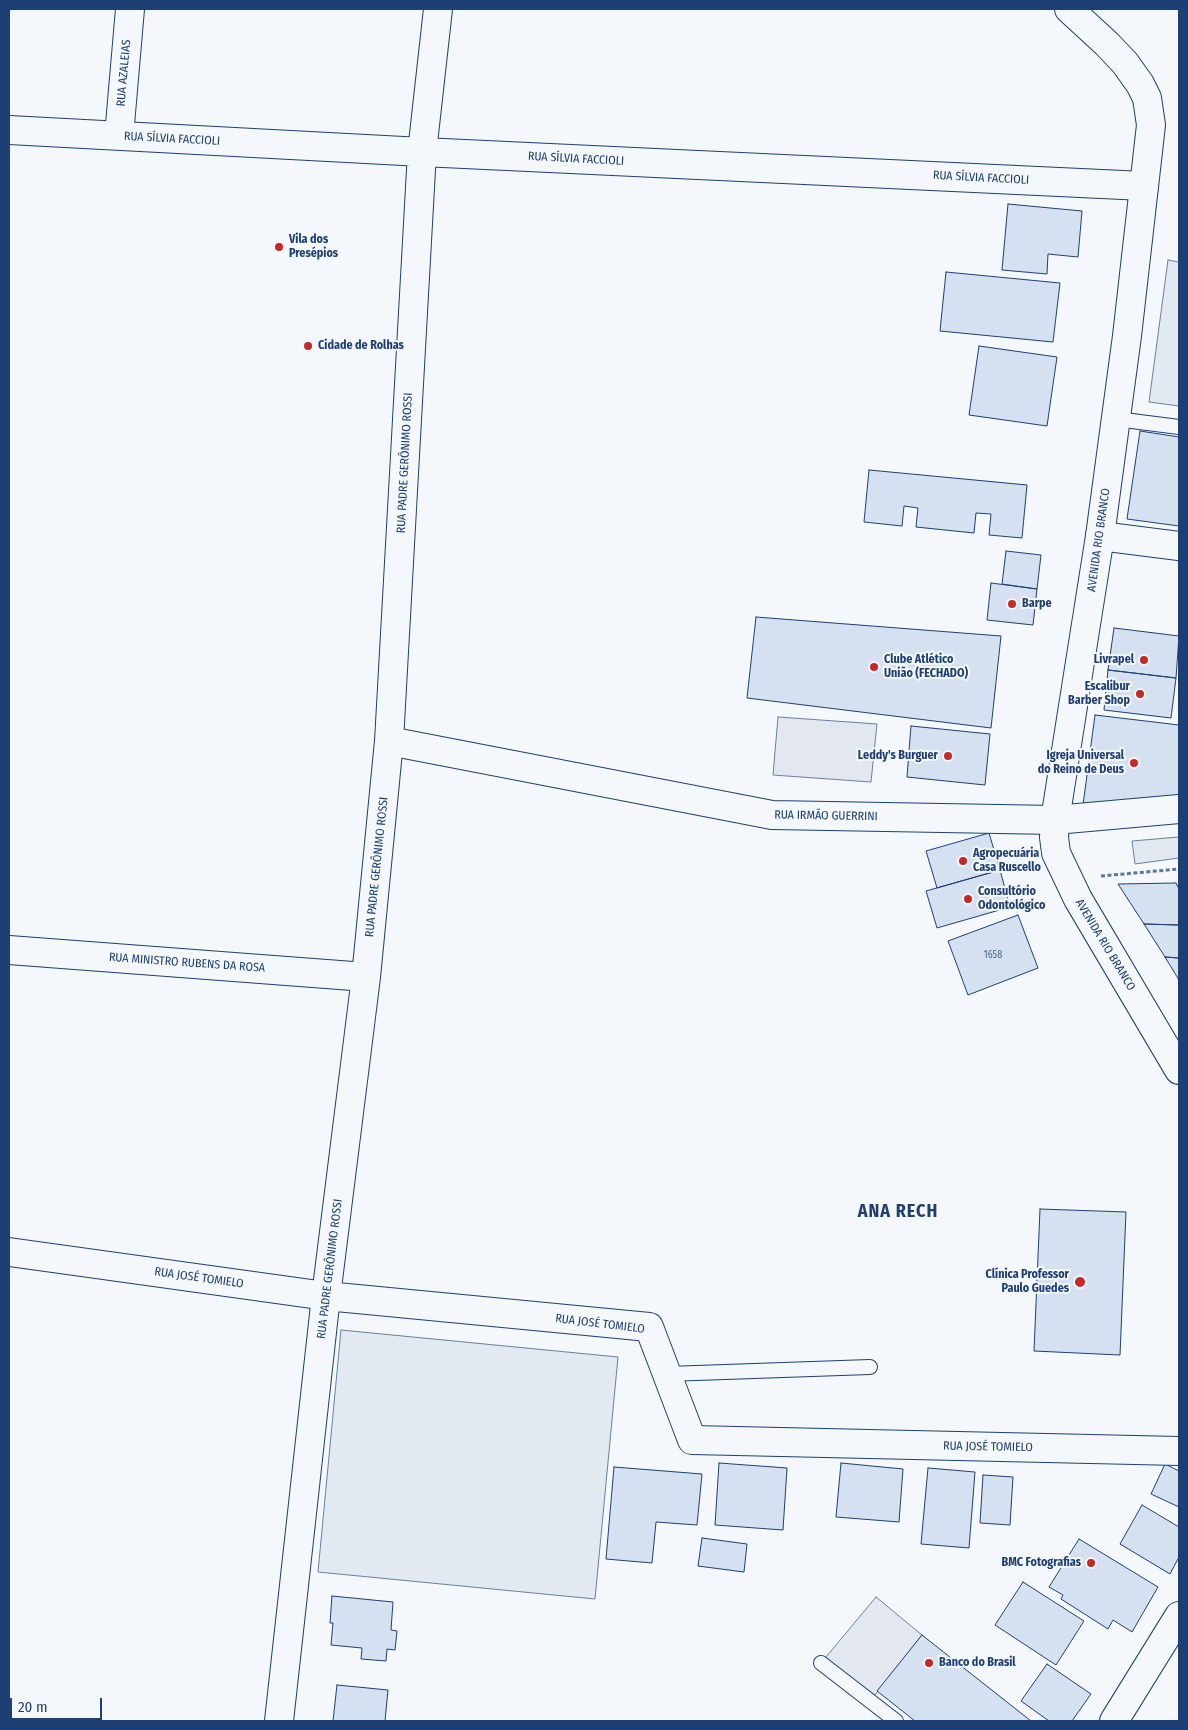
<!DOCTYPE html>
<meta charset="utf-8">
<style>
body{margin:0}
#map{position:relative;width:1188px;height:1730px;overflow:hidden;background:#f4f7fb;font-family:"Fira Sans Condensed",sans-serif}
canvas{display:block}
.frame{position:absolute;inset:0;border:10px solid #1d3f73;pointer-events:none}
.scale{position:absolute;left:10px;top:1698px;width:92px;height:22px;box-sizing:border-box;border:2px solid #1d3f73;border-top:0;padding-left:6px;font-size:15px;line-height:18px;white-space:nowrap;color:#1d3f73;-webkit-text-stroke:4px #f4f7fb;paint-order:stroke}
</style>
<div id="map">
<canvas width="1188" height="1730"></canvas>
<div class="frame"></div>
<div class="scale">20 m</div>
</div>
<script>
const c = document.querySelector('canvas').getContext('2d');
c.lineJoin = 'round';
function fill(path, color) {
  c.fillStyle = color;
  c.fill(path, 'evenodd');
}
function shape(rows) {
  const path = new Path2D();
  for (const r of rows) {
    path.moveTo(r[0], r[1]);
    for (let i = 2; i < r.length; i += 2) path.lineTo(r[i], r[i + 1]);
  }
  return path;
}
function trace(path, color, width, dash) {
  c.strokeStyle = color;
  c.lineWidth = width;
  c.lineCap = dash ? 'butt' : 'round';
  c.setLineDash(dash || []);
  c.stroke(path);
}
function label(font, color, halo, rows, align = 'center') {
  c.font = font + ' "Fira Sans Condensed",sans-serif';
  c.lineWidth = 4;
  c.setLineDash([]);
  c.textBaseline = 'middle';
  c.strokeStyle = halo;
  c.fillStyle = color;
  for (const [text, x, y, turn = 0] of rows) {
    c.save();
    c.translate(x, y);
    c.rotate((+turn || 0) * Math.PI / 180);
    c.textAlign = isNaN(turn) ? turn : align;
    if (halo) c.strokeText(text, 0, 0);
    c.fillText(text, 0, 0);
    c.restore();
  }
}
const green = shape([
 [1168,260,1179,262,1179,406,1149,402,1168,260],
 [1179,837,1179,858,1135,864,1132,841,1179,837],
 [341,1330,618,1357,595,1599,318,1572,341,1330]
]);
fill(green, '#e3e9f0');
trace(green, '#687fa3', 1);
const parking = shape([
 [778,717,877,724,871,782,773,775,778,717],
 [876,1597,922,1635,870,1701,821,1663,876,1597]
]);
fill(parking, '#e3e8f0');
trace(parking, '#687fa3', 1);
const building = shape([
 [1008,204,1082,211,1078,257,1048,254,1047,274,1002,270,1008,204],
 [946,272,1060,283,1053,342,940,331,946,272],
 [979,346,1057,357,1047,426,969,415,979,346],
 [1140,431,1179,437,1179,526,1127,519,1140,431],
 [869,470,1027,485,1022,538,989,535,991,514,976,513,974,533,916,527,918,508,904,506,902,526,864,522,869,470],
 [1006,551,1041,555,1037,589,1002,584,1006,551],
 [991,583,1037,589,1033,625,987,620,991,583],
 [756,617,1001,636,991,728,747,698,756,617],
 [1114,628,1179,636,1176,678,1108,670,1114,628],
 [1108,670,1176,678,1171,718,1104,710,1108,670],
 [1095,715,1179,725,1179,800,1083,805,1095,715],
 [911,726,990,734,985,785,907,777,911,726],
 [989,833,1000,870,937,888,926,851,989,833],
 [1000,870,1010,907,937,928,926,891,1000,870],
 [1176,883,1179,889,1179,925,1144,924,1118,884,1176,883],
 [1018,915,1038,968,968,995,948,941,1018,915],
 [1144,924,1179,925,1179,958,1165,957,1144,924],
 [1165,957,1179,958,1179,980,1165,957],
 [1040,1209,1126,1212,1120,1355,1034,1351,1040,1209],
 [719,1463,787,1468,783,1530,715,1525,719,1463],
 [841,1463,903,1469,899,1522,836,1517,841,1463],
 [1165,1464,1179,1471,1179,1507,1151,1494,1165,1464],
 [614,1467,702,1474,697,1525,656,1522,652,1563,606,1559,614,1467],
 [928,1468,975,1472,969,1548,921,1544,928,1468],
 [983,1475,1013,1477,1010,1525,980,1523,983,1475],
 [1142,1505,1179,1527,1179,1557,1170,1574,1120,1544,1142,1505],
 [702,1538,747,1544,744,1572,698,1566,702,1538],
 [1079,1539,1158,1587,1132,1632,1113,1620,1108,1629,1061,1599,1063,1595,1049,1587,1079,1539],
 [1023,1582,1084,1621,1056,1665,995,1625,1023,1582],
 [332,1596,393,1602,391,1630,397,1631,395,1650,387,1649,386,1661,361,1659,362,1648,331,1645,333,1623,330,1623,332,1596],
 [922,1635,1031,1721,915,1721,877,1691,922,1635],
 [1047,1664,1091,1694,1072,1721,1049,1721,1021,1701,1047,1664],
 [337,1685,388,1690,385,1721,333,1721,337,1685]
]);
fill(building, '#d5e0f0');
trace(building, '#1d3f73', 1);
const lane = shape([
 [1116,419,1179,427],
 [667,1374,870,1367],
 [821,1663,896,1721]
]);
const street = shape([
 [9,130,422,152,1144,186],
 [119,136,130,9],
 [1100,536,1179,546],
 [389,741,772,815,1055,820,1179,809],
 [9,950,366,977],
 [9,1252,326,1296,649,1327,692,1440,1179,1451],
 [279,1721,326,1296,366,977,389,741,422,152,438,9]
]);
const secondary = shape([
 [1069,9,1107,44,1125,63,1140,84,1147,98,1151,125,1127,336,1100,536,1055,820,1054,837,1056,853,1078,899,1179,1070],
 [1114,1721,1179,1616]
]);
trace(lane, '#1d3f73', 16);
trace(street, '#1d3f73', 30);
trace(secondary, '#1d3f73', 30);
trace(shape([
 [1101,876,1179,869]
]), '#5e769c', 3, [4, 2.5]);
trace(lane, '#f4f7fb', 14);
trace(street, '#f4f7fb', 28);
trace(secondary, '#f4f7fb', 28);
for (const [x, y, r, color] of [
 [279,247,5,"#c62828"],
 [308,346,5,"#c62828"],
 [1012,604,5,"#c62828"],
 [1144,660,5,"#c62828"],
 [874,667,5,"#c62828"],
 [1140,694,5,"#c62828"],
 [948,756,5,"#c62828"],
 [1134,763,5,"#c62828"],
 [963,861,5,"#c62828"],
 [968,899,5,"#c62828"],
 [1080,1282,6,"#c62828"],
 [1091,1563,5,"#c62828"],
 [929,1663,5,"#c62828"]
]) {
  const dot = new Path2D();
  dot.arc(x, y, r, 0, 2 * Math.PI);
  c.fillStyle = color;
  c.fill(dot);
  trace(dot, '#f4f7fb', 2);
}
label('10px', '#4b6792', null, [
 ["1658",993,955]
]);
label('12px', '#1d3f73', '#f4f7fb', [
 ["RUA AZALEIAS",124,73,-85],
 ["RUA SÍLVIA FACCIOLI",172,139,3],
 ["RUA SÍLVIA FACCIOLI",576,159,3],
 ["RUA SÍLVIA FACCIOLI",981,178,3],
 ["RUA PADRE GERÔNIMO ROSSI",405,463,-87],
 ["AVENIDA RIO BRANCO",1099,540,-82],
 ["RUA IRMÃO GUERRINI",826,816,1],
 ["RUA PADRE GERÔNIMO ROSSI",377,867,-84],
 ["AVENIDA RIO BRANCO",1105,945,59],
 ["RUA MINISTRO RUBENS DA ROSA",187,963,4],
 ["RUA PADRE GERÔNIMO ROSSI",330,1269,-83],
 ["RUA JOSÉ TOMIELO",199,1278,8],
 ["RUA JOSÉ TOMIELO",600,1324,7],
 ["RUA JOSÉ TOMIELO",988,1447,1]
]);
label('bold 12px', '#1d3f73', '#f4f7fb', [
 ["Vila dos",289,240],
 ["Presépios",289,254],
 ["Cidade de Rolhas",318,346],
 ["Barpe",1022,604],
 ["Clube Atlético",884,660],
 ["União (FECHADO)",884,674],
 ["Livrapel",1134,660,"right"],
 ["Escalibur",1130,687,"right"],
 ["Barber Shop",1130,701,"right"],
 ["Leddy's Burguer",938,756,"right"],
 ["Igreja Universal",1124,756,"right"],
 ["do Reino de Deus",1124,770,"right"],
 ["Agropecuária",973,854],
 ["Casa Ruscello",973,868],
 ["Consultório",978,892],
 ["Odontológico",978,906],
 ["Clínica Professor",1069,1275,"right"],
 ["Paulo Guedes",1069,1289,"right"],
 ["BMC Fotografias",1081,1563,"right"],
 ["Banco do Brasil",939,1663]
], 'left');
c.letterSpacing = '1px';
label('bold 18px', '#1d3f73', '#f4f7fb', [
 ["ANA RECH",898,1212]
]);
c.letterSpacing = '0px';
</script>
